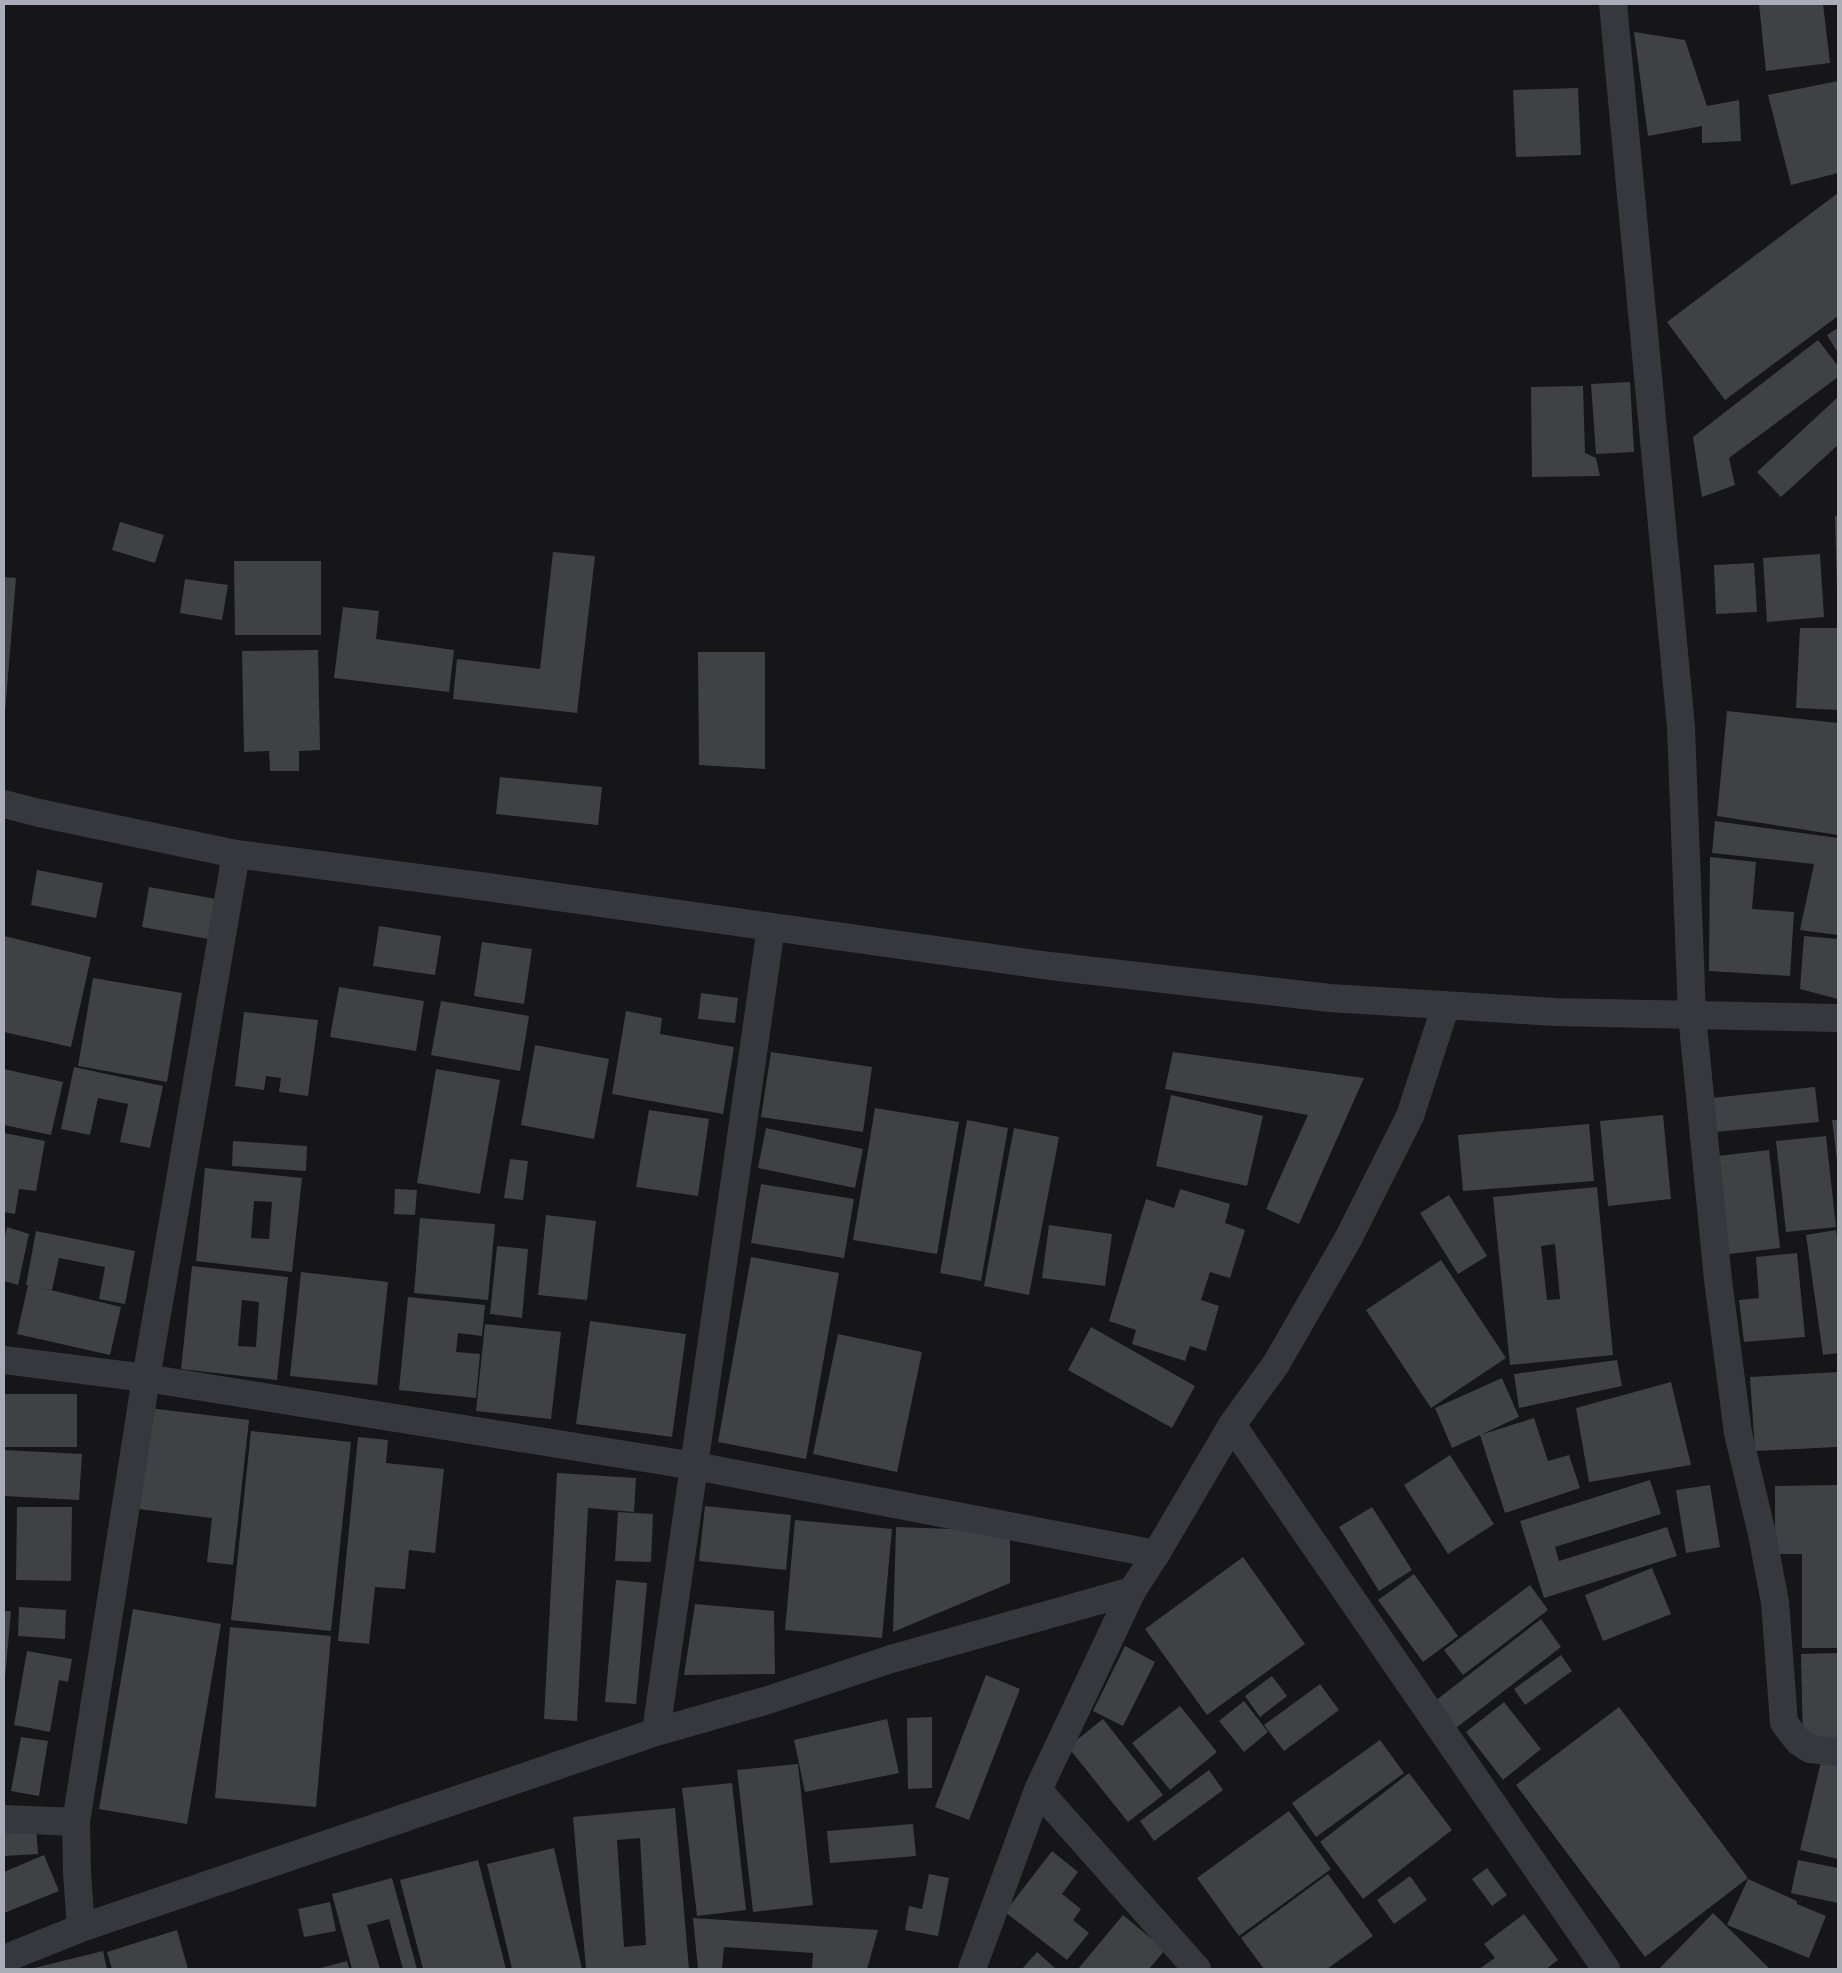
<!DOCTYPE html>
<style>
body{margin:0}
#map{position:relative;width:1842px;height:1973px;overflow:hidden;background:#161618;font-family:"PT Sans",sans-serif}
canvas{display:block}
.frame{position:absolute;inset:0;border:5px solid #a8adb8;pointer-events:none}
</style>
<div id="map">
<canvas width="1842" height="1973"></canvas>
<div class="frame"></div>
</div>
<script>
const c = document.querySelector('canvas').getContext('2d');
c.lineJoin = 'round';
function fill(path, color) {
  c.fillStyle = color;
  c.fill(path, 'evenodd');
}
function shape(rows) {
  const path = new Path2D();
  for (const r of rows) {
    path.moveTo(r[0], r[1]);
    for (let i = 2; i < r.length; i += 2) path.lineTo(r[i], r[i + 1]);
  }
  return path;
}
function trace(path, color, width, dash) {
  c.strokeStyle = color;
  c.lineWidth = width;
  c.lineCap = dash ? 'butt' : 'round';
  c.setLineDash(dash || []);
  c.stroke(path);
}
fill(shape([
 [1759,4,1823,4,1830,63,1766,71],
 [1634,32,1685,40,1707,106,1739,100,1741,141,1702,143,1702,126,1648,136],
 [1838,81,1838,173,1791,185,1768,95],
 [1578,88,1581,155,1516,157,1513,90],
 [1838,193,1838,316,1725,400,1667,322],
 [1838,328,1838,353,1827,335],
 [1818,340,1838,366,1838,377,1729,458,1735,485,1702,497,1693,437],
 [1630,382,1634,452,1596,454,1591,384],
 [1583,386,1585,453,1596,458,1600,476,1532,477,1531,387],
 [1838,397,1838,445,1781,497,1757,472],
 [1835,516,1838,516,1838,588,1837,588],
 [120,522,164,535,155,563,112,550],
 [553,552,595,556,577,713,453,699,457,659,540,669],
 [1820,554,1824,617,1767,622,1763,558],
 [234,561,321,561,321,635,235,635],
 [1754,563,1757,612,1716,614,1714,565],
 [4,577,16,578,5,713,4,713],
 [185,579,228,585,222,620,180,613],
 [343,607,379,611,376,639,454,650,449,692,334,678],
 [1800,628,1838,628,1838,710,1796,708],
 [318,650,320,750,299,751,299,771,270,771,269,751,244,752,242,651],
 [698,652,765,652,765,769,699,765],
 [1727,711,1838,723,1838,835,1717,816],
 [500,777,602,787,598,825,496,814],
 [1715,821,1838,838,1838,935,1800,930,1814,864,1712,853],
 [1710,857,1756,862,1752,909,1794,912,1790,976,1709,971],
 [37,870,103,883,96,918,31,905],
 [149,887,216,899,208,939,142,927],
 [379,926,441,936,435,975,373,966],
 [4,936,91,957,71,1047,4,1032],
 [1804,936,1838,939,1838,999,1800,989],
 [482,942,532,949,524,1004,474,996],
 [93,978,182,993,167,1082,78,1066],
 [339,987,424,1001,416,1051,330,1037],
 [701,993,738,998,735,1023,698,1019],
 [441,1001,529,1016,520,1071,431,1055],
 [626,1011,662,1018,660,1034,734,1047,723,1114,612,1094],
 [244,1012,318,1020,308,1096,279,1092,281,1078,266,1076,264,1090,235,1086],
 [535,1045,609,1059,594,1139,521,1125],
 [771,1052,872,1067,863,1132,761,1117],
 [1173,1052,1364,1078,1299,1224,1266,1209,1308,1115,1165,1089],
 [74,1067,163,1086,150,1148,120,1142,128,1104,98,1098,90,1135,61,1129],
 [4,1069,63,1082,51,1135,4,1125],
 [436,1069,500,1080,480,1194,417,1183],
 [1815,1087,1819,1122,1715,1132,1712,1098],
 [1171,1095,1263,1116,1247,1186,1156,1166],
 [875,1108,959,1122,937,1254,853,1240],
 [649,1110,709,1119,698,1196,636,1187],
 [1663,1115,1671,1199,1608,1206,1600,1121],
 [967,1120,1008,1128,981,1281,940,1273],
 [1832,1120,1838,1120,1838,1160,1837,1160],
 [1589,1124,1594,1181,1463,1191,1458,1135],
 [766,1128,863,1149,855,1188,758,1168],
 [1014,1128,1059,1137,1029,1295,984,1286],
 [4,1133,45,1141,36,1191,19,1189,15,1214,4,1212],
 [1826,1136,1836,1227,1786,1232,1776,1141],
 [233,1141,307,1146,306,1171,232,1166],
 [1769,1150,1780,1248,1729,1254,1718,1156],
 [510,1159,528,1161,523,1200,504,1198],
 [205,1168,302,1178,292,1272,196,1261],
 [254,1201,272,1202,269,1239,251,1238],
 [761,1184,854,1199,844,1258,751,1243],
 [1597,1187,1613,1355,1510,1365,1493,1197],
 [1555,1244,1560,1299,1547,1300,1541,1246],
 [395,1189,417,1190,415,1215,394,1214],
 [1180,1189,1230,1204,1225,1223,1245,1230,1230,1278,1210,1272,1201,1300,1219,1306,1206,1351,1190,1346,1185,1361,1132,1344,1136,1330,1109,1321,1146,1199,1174,1208],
 [1449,1195,1487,1256,1458,1274,1420,1213],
 [546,1215,596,1221,587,1300,538,1295],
 [420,1218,495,1224,488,1300,414,1293],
 [1049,1225,1112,1234,1105,1286,1042,1278],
 [7,1227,29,1234,18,1285,4,1281,4,1239],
 [1836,1230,1838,1248,1838,1353,1823,1355,1806,1235],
 [36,1231,135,1251,125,1304,99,1299,105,1267,59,1258,52,1290,38,1287,121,1307,110,1355,17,1334,28,1285,26,1285],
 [497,1246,528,1249,522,1318,490,1314],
 [1797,1253,1805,1337,1744,1342,1739,1300,1759,1298,1756,1257],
 [751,1257,839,1273,806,1459,718,1442],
 [1441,1260,1506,1358,1431,1408,1366,1310],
 [192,1266,288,1277,277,1380,181,1369],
 [242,1300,259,1302,256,1347,238,1346],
 [301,1272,388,1282,377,1385,290,1376],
 [408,1297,485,1305,482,1336,458,1333,456,1352,480,1354,476,1398,399,1390],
 [590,1321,686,1334,672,1437,576,1424],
 [485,1324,561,1332,551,1419,476,1411],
 [1091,1327,1195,1386,1172,1428,1068,1370],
 [838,1334,922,1352,897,1472,813,1454],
 [1617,1360,1622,1386,1519,1408,1514,1374],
 [1838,1372,1838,1447,1755,1451,1750,1377],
 [1502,1378,1519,1417,1452,1448,1435,1408],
 [1671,1382,1691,1465,1589,1482,1576,1408],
 [4,1394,77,1394,77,1447,4,1447],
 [149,1408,249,1420,233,1565,207,1562,212,1518,138,1509],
 [1534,1418,1548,1461,1569,1455,1580,1488,1505,1513,1480,1435],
 [251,1431,351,1442,331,1631,231,1620],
 [358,1437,388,1440,386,1463,444,1469,435,1553,409,1550,405,1589,375,1587,369,1644,338,1641],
 [4,1450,82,1454,79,1500,4,1496],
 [1450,1455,1494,1524,1448,1554,1404,1485],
 [557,1473,636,1478,634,1512,588,1508,577,1721,544,1719],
 [1650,1480,1661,1514,1555,1547,1559,1561,1667,1527,1677,1556,1544,1598,1520,1521],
 [1710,1485,1720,1547,1686,1553,1676,1490],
 [1838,1485,1838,1648,1802,1648,1802,1554,1775,1554,1775,1486],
 [705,1506,791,1515,786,1570,699,1561],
 [17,1507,72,1507,71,1581,16,1580],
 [1372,1507,1412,1570,1379,1591,1339,1527],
 [618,1512,653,1514,651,1562,615,1561],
 [795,1520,892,1529,882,1638,785,1630],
 [896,1527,1010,1531,1010,1583,893,1632],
 [1243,1557,1305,1644,1207,1715,1145,1629],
 [1652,1568,1671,1614,1603,1641,1585,1595],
 [1414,1574,1458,1636,1423,1662,1378,1600],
 [616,1580,647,1583,636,1704,605,1702],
 [1530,1585,1548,1610,1463,1675,1444,1650],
 [695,1604,774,1611,775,1674,684,1675],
 [19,1607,66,1610,65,1639,18,1636],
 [133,1609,221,1624,187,1824,99,1809],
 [4,1611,11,1611,5,1678,4,1678],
 [1541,1619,1561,1647,1456,1728,1435,1701],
 [230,1627,331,1636,316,1807,215,1798],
 [1125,1646,1155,1662,1123,1726,1093,1711],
 [27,1651,72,1659,68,1682,59,1680,50,1732,14,1725],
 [1838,1653,1838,1742,1803,1743,1801,1654],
 [1561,1655,1572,1671,1525,1705,1514,1689],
 [986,1675,1020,1689,969,1820,935,1807],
 [1272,1676,1287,1696,1260,1717,1245,1696],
 [1320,1684,1339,1710,1284,1751,1264,1725],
 [1244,1701,1268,1732,1244,1752,1219,1721],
 [1504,1702,1541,1749,1503,1780,1466,1732],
 [1180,1706,1217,1752,1170,1790,1132,1743],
 [1619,1707,1748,1878,1645,1957,1516,1785],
 [932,1717,932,1788,908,1789,907,1718],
 [887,1719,899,1773,805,1792,794,1740],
 [1103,1719,1163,1795,1128,1822,1068,1747],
 [21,1737,48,1741,39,1796,11,1791],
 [1380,1740,1404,1773,1316,1837,1292,1803],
 [1821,1762,1838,1766,1838,1859,1800,1850],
 [798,1764,813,1905,753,1912,737,1770],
 [1209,1770,1223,1790,1154,1841,1140,1821],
 [1409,1773,1452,1830,1363,1899,1320,1842],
 [732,1783,746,1910,697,1916,682,1788],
 [675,1808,689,1969,586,1969,573,1817],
 [640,1838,646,1945,624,1947,617,1840],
 [1289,1811,1331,1869,1239,1936,1197,1878],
 [913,1824,916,1856,830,1863,827,1831],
 [36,1825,38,1854,4,1856,4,1826],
 [554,1848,582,1969,512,1969,487,1864],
 [1052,1851,1078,1872,1062,1894,1081,1909,1073,1920,1089,1933,1067,1960,1005,1912],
 [44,1855,59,1891,4,1913,4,1872],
 [478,1860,506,1969,423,1969,400,1880],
 [1798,1860,1838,1868,1838,1903,1791,1893],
 [1487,1868,1507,1895,1492,1906,1472,1879],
 [929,1874,949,1878,938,1936,905,1930,909,1906,922,1909],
 [1328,1874,1373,1936,1327,1969,1264,1969,1241,1938],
 [1410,1876,1427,1900,1394,1924,1377,1900],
 [392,1878,417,1969,403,1969,389,1919,367,1925,380,1969,352,1969,332,1894],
 [1748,1879,1797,1901,1797,1904,1826,1916,1809,1958,1727,1925],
 [330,1902,336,1931,304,1937,298,1909],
 [1713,1913,1770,1969,1659,1969],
 [1524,1914,1558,1960,1546,1969,1479,1969,1495,1958,1484,1944],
 [1123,1915,1165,1950,1149,1969,1078,1969],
 [693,1918,878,1930,867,1969,812,1969,813,1953,724,1947,722,1969,698,1969],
 [177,1930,188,1969,112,1969,107,1952],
 [103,1951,107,1969,30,1969],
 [1037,1952,1056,1969,1022,1969],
 [347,1961,349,1969,317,1969]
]), '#404145');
trace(shape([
 [1613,4,1681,727,1692,1015,1718,1280,1738,1433,1762,1534,1775,1602,1784,1723,1798,1741,1810,1749,1838,1752],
 [4,804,39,813,236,854,487,887,1050,966,1330,998,1555,1012,1838,1018],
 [4,1360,146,1378,695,1466,1156,1554],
 [1232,1425,1606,1969],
 [656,1732,771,927],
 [1038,1790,1197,1969],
 [4,1819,76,1822],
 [81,1928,77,1873,76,1822,146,1378,236,854],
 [4,1959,81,1928,656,1732,768,1700,891,1659,1132,1591],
 [972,1969,1038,1790,1132,1591,1156,1554,1232,1425,1276,1364,1348,1239,1410,1116,1446,1005]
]), '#37383d', 28);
</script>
